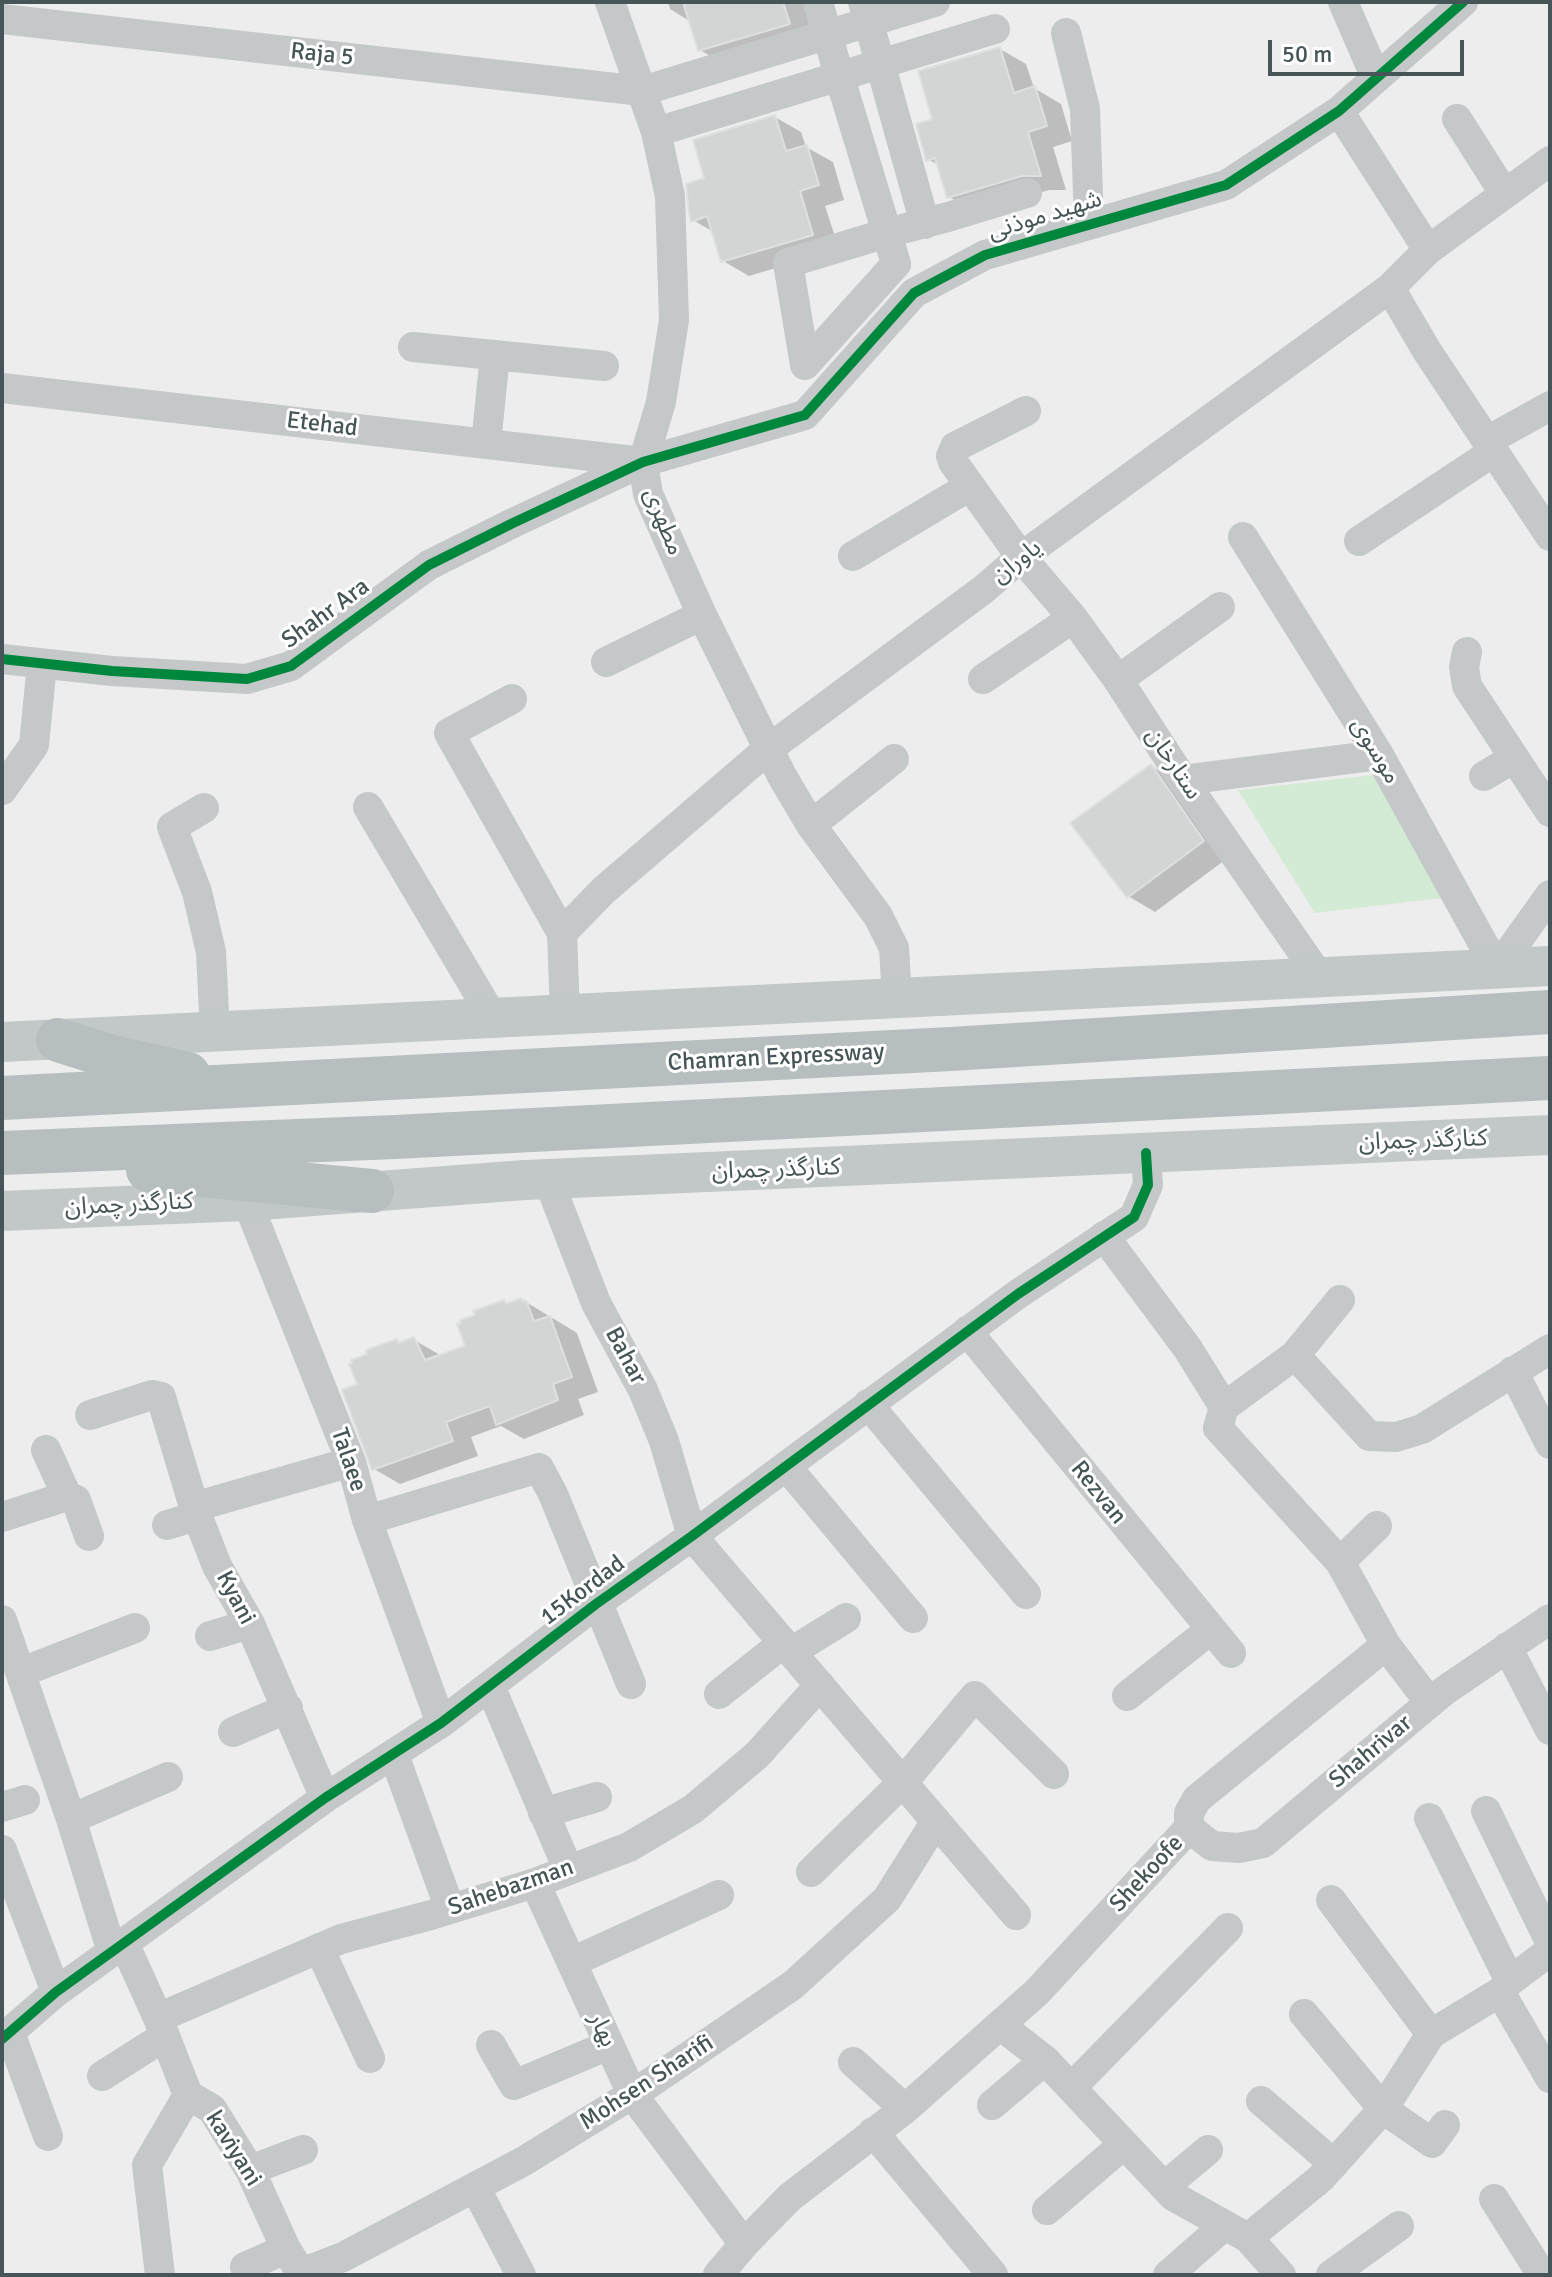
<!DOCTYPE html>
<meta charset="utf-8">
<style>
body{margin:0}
#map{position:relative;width:1552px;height:2277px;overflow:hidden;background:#ededed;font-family:Signika,sans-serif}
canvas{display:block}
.frame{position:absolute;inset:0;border:4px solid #465557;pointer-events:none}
.scale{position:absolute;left:1268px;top:40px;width:196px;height:36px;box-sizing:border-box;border:4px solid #465557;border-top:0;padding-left:10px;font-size:24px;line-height:28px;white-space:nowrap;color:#465557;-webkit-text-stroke:6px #fff;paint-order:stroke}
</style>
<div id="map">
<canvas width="1552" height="2277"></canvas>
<div class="frame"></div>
<div class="scale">50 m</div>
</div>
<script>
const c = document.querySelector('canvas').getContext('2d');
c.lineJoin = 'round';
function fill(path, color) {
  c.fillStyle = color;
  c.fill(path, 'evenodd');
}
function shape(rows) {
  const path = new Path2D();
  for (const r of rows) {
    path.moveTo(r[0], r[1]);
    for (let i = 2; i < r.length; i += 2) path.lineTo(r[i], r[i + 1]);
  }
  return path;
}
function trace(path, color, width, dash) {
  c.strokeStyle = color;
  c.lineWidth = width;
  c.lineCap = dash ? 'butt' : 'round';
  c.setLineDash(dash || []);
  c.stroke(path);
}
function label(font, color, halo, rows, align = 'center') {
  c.font = font + ' Signika,"Noto Sans Arabic",sans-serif';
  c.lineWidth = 6;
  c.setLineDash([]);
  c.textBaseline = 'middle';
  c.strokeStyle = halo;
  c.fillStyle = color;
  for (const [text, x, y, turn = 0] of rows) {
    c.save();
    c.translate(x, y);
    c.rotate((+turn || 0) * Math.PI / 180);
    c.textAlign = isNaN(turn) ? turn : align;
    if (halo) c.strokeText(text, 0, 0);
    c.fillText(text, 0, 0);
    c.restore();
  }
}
fill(shape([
 [1392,773,1458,896,1315,913,1238,790]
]), '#d3ead4');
fill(shape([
 [668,2,804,2,815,39,726,65,700,50,691,22,670,9],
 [1000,49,1026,64,1034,88,1061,104,1072,141,1053,147,1066,190,1049,190,976,212,949,197,940,166,928,159,935,121],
 [775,117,801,132,806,147,833,162,844,200,825,206,839,249,749,276,723,261,715,233,693,220,707,179],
 [1151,766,1177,781,1229,857,1155,912,1128,896],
 [504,1302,509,1305,526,1302,577,1333,598,1392,578,1399,584,1415,524,1439,501,1426,471,1437,478,1456,400,1484,374,1469,359,1385,397,1341,402,1344,414,1340,440,1355,468,1347]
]), '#0003');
const building = shape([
 [683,2,783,2,790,24,698,51,683,2],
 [1000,47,1014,93,1035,86,1047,126,1028,132,1041,176,1022,176,947,198,935,158,926,161,916,124,932,119,918,71,1000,47],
 [775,115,786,151,807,145,819,185,800,191,813,235,721,262,707,216,691,222,689,213,686,184,704,178,693,140,775,115],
 [1151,764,1204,841,1127,898,1070,823,1151,764],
 [521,1298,522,1301,526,1300,534,1321,550,1316,572,1377,553,1384,558,1400,496,1425,490,1406,446,1422,453,1441,372,1470,342,1390,357,1384,349,1364,352,1363,351,1360,367,1354,366,1350,397,1339,398,1343,414,1337,425,1360,465,1346,457,1324,461,1323,460,1320,475,1315,473,1311,504,1300,506,1304,521,1298]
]);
fill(building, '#d3d5d5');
trace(building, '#dedfe0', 2);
trace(shape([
 [610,2,656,132,670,196,674,320,661,402,643,462,648,494,702,615,782,776,811,825,878,916,894,948,897,998],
 [818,2,839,75,887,233,896,264,805,365,788,263,887,233,948,217,1027,193],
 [863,2,925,224],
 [1343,2,1376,78],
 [2,19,642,91,935,2],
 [1066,33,1085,109,1089,222],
 [1339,111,1428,250],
 [1457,119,1504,193],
 [656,132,995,29],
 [1390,288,1427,351,1550,536],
 [413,347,604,366],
 [2,388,643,462],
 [1026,411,955,447,951,456,953,462,1021,557,1073,618,1118,680,1183,780,1319,976],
 [1487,441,1550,406],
 [486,444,495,355],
 [1243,537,1379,755,1497,969,1550,895],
 [1359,541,1493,452],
 [853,556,970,486],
 [1467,652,1464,667,1467,686,1550,812],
 [2,659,112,671,247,679,291,666,429,565,513,523,643,462,805,415,914,293,985,255,1226,185,1339,111,1463,2],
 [606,662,702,615],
 [983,679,1073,618],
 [1118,680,1220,607],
 [512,699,449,733,562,933],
 [1484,776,1514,758],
 [1183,780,1379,755],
 [2,790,34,745,42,664],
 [368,807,493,1018],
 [204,808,172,827,197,892,211,952,215,1032],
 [811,825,894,759],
 [565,1013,562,933,604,890,767,750,984,589,1021,557,1390,288,1428,250,1550,161],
 [548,1179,596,1303,643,1390,664,1441,692,1536,1016,1915],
 [247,1201,351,1462,367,1520,441,1723],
 [1104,1236,1188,1349,1224,1407],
 [967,1331,1231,1653],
 [1295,1355,1369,1436,1396,1437,1422,1429,1550,1349],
 [1513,1371,1550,1444],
 [868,1404,1026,1594],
 [1224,1407,1295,1355,1340,1300],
 [90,1415,152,1395,161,1397,194,1507,217,1566,250,1624,325,1798],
 [46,1450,67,1496,76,1500,89,1536],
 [786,1466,913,1618],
 [194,1507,351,1462],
 [2,1517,67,1496],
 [367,1520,539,1468,553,1494,631,1684],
 [167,1525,197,1516],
 [1340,1562,1377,1526],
 [2,1620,71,1819,112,1952],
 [210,1636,250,1624],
 [1386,1645,1430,1703],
 [1507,1647,1550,1730],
 [791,1652,846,1618],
 [22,1672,135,1628],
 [490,1686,568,1869],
 [719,1694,783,1643],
 [1127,1696,1210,1630],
 [233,1732,288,1708],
 [394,1755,450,1909],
 [2,1807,25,1800],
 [1486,1811,1550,1942],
 [543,1813,597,1797],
 [1429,1818,1510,1981],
 [71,1819,168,1777],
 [1189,1828,1189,1813,1197,1799,1386,1645,1340,1562,1218,1428,1224,1407],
 [1189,1828,1212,1846,1239,1848,1263,1843,1444,1691,1550,1619],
 [2,1850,56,1992],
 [811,1872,903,1782,975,1696,1054,1774],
 [535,1883,632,2094,744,2244],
 [1331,1900,1431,2034],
 [124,1943,158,2018,188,2095,212,2109,250,2170,286,2249,301,2273,343,2257,524,2161,644,2087,793,1985,887,1899,936,1821],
 [319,1948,370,2058],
 [572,1962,719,1895],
 [1500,1992,1550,2078],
 [1304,2014,1383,2109,1432,2143,1445,2125],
 [158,2018,341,1939,431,1915,535,1883,629,1847,693,1809,757,1755,820,1685],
 [1000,2025,1045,2060,1173,2196,1248,2238,1281,2275],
 [10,2033,48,2136],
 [2,2039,56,1992,124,1943,325,1798,441,1723,596,1604,692,1536,1018,1294,1134,1217,1148,1185,1146,1153],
 [491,2045,514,2085,609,2045],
 [853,2062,905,2109],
 [102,2076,165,2036],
 [1072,2087,1228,1928],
 [1261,2101,1334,2164],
 [992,2105,1045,2060],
 [873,2132,993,2275],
 [250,2170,303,2150],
 [1165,2186,1208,2150],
 [475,2187,521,2275],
 [1494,2199,1542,2275],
 [1047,2210,1123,2145],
 [1248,2238,1321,2178,1383,2109,1431,2034,1500,1992,1510,1981,1550,1951],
 [245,2267,286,2249],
 [160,2275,147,2165,188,2095],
 [718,2275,744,2244,790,2197,905,2109,1037,1992,1189,1828],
 [1168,2275,1225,2225],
 [1331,2275,1399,2226]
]), '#c4c8c8', 30);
trace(shape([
 [2,1042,1550,966],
 [2,1211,247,1201,525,1180,1550,1135]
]), '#c2c7c8', 40);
trace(shape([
 [58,1040,112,1057,188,1074],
 [2,1098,951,1049,1550,1012],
 [2,1153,395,1137,1550,1078],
 [148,1170,372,1191]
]), '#b7bebf', 44);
trace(shape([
 [2,659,112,671,247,679,291,666,429,565,513,523,643,462,805,415,914,293,985,255,1226,185,1339,111,1463,2],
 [2,2039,56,1992,124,1943,325,1798,441,1723,596,1604,692,1536,1018,1294,1134,1217,1148,1185,1146,1153]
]), '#00873e', 10);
label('24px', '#465557', '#fff', [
 ["Raja 5",322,55,6],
 ["شهید موذنی",1045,216,-17],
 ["Etehad",322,425,7],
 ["مطهری",663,522,68],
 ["یاوران",1017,562,-38],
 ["Shahr Ara",326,614,-36],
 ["موسوی",1375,751,59],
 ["ستارخان",1173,764,56],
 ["Chamran Expressway",776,1058,-3],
 ["کنارگذر چمران",1423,1141,-2],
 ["کنارگذر چمران",776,1170,-2],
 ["کنارگذر چمران",129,1205,-3],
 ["Bahar",625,1356,62],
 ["Talaee",348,1460,71],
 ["Rezvan",1098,1493,51],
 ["15Kordad",583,1591,-37],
 ["Kyani",235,1598,62],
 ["Shahrivar",1371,1752,-40],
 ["Shekoofe",1147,1874,-47],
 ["Sahebazman",511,1888,-19],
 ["بهار",602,2030,65],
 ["Mohsen Sharifi",647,2083,-33],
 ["kaviyani",233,2149,58]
]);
</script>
